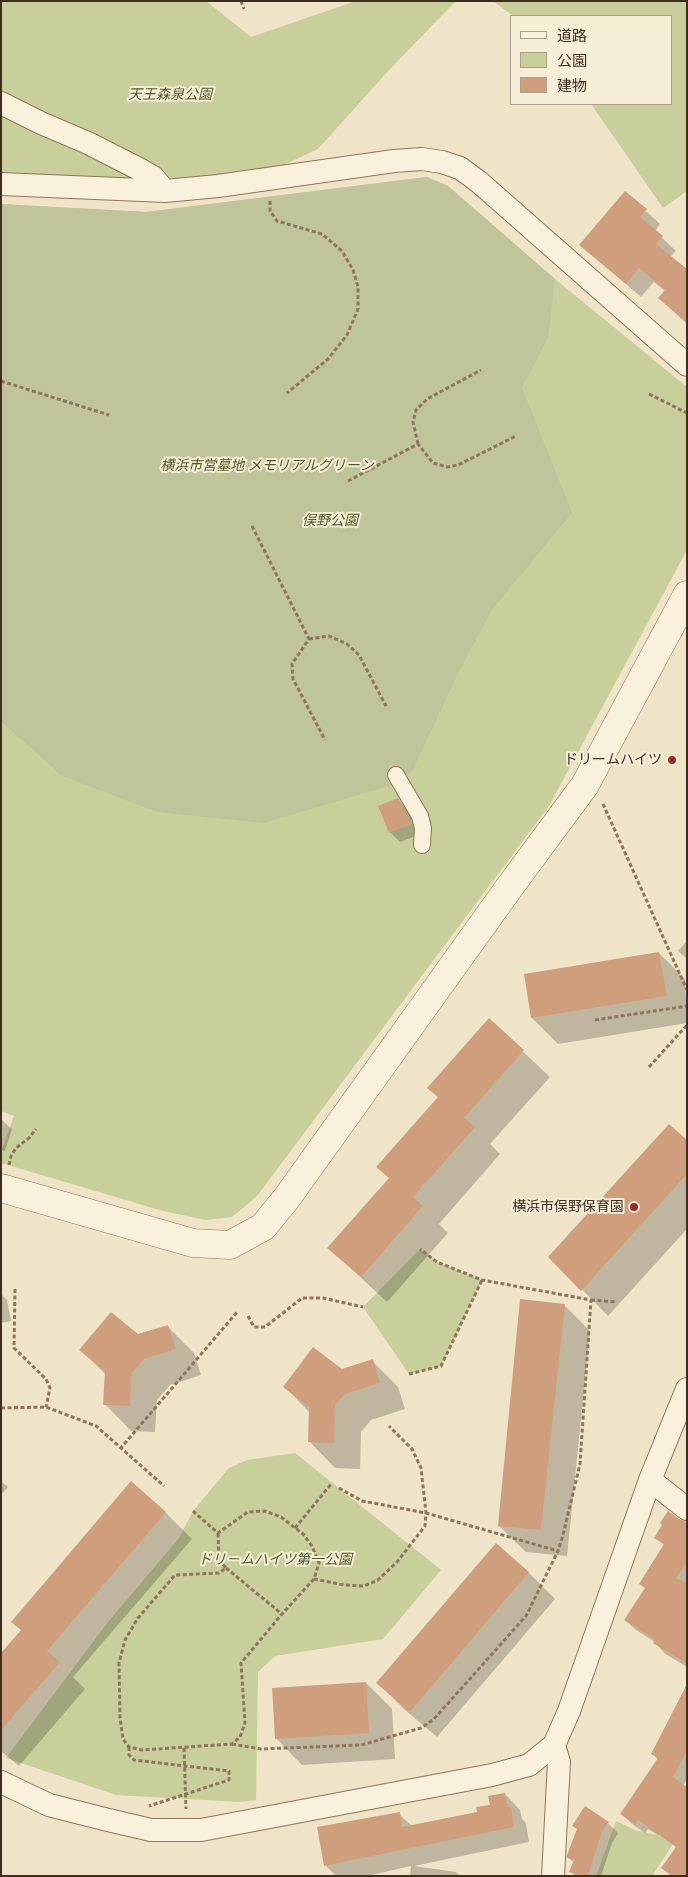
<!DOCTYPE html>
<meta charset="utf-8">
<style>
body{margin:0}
#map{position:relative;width:688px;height:1877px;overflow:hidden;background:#f0e4c8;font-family:"Noto Serif","Noto Sans JP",serif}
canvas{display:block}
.frame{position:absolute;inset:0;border:2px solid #3d2e20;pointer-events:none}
.legend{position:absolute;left:510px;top:15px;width:162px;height:90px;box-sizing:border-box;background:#f7eed8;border:1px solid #ada18e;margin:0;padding:6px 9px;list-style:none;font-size:15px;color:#3d2e20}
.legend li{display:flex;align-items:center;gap:10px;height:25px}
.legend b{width:25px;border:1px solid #ada18e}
</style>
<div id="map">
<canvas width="688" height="1877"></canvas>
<div class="frame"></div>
<ul class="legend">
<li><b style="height:6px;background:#faf1dc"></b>道路</li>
<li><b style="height:14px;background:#c9cf9b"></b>公園</li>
<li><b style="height:14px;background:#cf9f7d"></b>建物</li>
</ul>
</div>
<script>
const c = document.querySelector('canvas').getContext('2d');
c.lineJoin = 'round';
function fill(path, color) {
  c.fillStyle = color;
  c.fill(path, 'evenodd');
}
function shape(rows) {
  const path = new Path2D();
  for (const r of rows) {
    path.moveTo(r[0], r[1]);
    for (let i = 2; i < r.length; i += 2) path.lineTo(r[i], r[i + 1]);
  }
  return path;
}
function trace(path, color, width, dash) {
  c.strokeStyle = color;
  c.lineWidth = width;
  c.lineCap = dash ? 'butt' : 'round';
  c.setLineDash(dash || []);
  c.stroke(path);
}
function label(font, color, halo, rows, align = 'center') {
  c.font = font + ' "Noto Serif","Noto Sans JP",serif';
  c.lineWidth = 4;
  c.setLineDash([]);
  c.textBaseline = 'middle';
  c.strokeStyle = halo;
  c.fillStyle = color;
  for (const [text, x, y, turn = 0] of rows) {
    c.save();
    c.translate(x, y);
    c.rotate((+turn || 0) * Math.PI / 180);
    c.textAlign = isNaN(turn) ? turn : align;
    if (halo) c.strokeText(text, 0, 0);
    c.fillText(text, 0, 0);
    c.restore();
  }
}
fill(shape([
 [1,1,206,1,251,37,356,1,456,1,390,69,318,149,258,177,227,188,1,174],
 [493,1,687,1,687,191,663,208,591,104,672,104,672,16,513,16],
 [427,177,448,186,555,279,687,387,687,550,549,806,257,1196,232,1217,206,1220,163,1211,1,1163,1,1152,14,1116,1,1111,1,204,146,212],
 [420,1249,437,1262,482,1280,441,1366,409,1374,363,1307],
 [295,1453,441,1570,383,1639,275,1656,258,1672,256,1800,240,1802,116,1795,6,1758,108,1622,179,1538,193,1511,229,1468,247,1460],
 [616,1821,635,1830,661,1836,673,1844,652,1876,596,1876]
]), '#c9cf9b');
fill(shape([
 [427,177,448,186,555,279,548,337,522,388,572,513,491,611,458,674,412,771,392,785,264,823,157,812,62,776,1,721,1,204,146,212]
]), '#bfc49a');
fill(shape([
 [625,192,660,224,655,231,676,251,670,257,687,271,687,324,660,298,665,291,654,282,641,297,581,245],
 [397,799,408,810,421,834,400,842,390,832],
 [687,941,687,959,678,951],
 [659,953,685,979,687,1023,558,1044,532,1018],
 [489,1020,550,1077,490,1144,500,1154,439,1224,448,1233,387,1302,329,1248,390,1179,378,1167,439,1098,429,1088],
 [1,1119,12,1129,5,1151,1,1150],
 [687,1141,687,1229,608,1316,550,1257],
 [1,1294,7,1300,11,1321,1,1323],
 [564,1305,590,1331,567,1556,526,1552,499,1526],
 [168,1327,194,1353,201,1375,170,1385,157,1400,155,1432,131,1431,105,1404,106,1375,81,1350],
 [372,1361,398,1387,405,1409,371,1420,361,1432,360,1469,335,1468,309,1441,310,1413,285,1387],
 [1,1481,8,1487,1,1495],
 [165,1512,192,1539,73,1677,85,1689,19,1766,1,1751,1,1655,22,1631,12,1622],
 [679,1521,687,1523,687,1667,664,1653,655,1642,636,1630,625,1620,646,1589,641,1584,665,1546,656,1538],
 [496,1545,529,1573,555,1599,437,1737,404,1709,378,1683],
 [366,1683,392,1709,395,1759,302,1765,276,1738],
 [687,1707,687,1779,683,1786,663,1811,659,1836,648,1829,645,1833,632,1824,622,1814,658,1760,653,1754],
 [505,1794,520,1810,522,1819,526,1823,529,1842,414,1866,456,1872,460,1876,410,1876,411,1866,367,1876,336,1876,326,1866,319,1828,399,1814,412,1826,478,1813],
 [608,1823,618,1833,612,1843,601,1876,575,1876,571,1871,574,1863,568,1857]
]), '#0003');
fill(shape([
 [625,191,647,209,640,217,663,236,656,244,687,269,687,323,658,298,665,290,639,268,626,284,579,245],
 [398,798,412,824,389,833,378,806],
 [659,952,667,996,531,1018,524,974],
 [489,1018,524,1050,464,1118,475,1127,413,1197,423,1206,361,1277,327,1248,389,1178,376,1167,438,1097,427,1088],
 [669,1124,687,1140,687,1174,581,1291,548,1257],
 [520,1299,565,1304,541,1530,498,1526],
 [111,1312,138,1334,168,1325,176,1349,144,1359,131,1374,130,1406,103,1405,105,1371,79,1350],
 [313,1347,342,1369,373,1359,380,1383,345,1394,335,1405,334,1443,308,1442,309,1407,283,1387],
 [131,1481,166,1512,47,1651,60,1662,1,1730,1,1653,21,1630,11,1622],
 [668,1511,679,1519,687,1522,687,1562,676,1578,687,1583,687,1664,653,1643,655,1640,624,1620,645,1588,639,1584,664,1544,654,1538,662,1525,660,1523],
 [496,1543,529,1572,410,1712,376,1683],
 [366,1682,369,1733,275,1739,272,1688],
 [687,1684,687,1750,673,1777,687,1787,687,1876,672,1876,661,1868,676,1847,638,1820,635,1824,620,1814,658,1758,651,1754],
 [505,1793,508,1807,511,1806,514,1827,324,1866,317,1827,400,1812,402,1827,477,1812,476,1807,490,1805,488,1796],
 [585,1806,609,1822,602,1832,588,1876,580,1876,569,1872,574,1860,567,1858,567,1855,577,1829,572,1826]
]), '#cf9f7d');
const pedestrian = shape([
 [396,775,420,816,423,828,422,845]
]);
const minor = shape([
 [1,103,41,123,88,143,139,169,153,177,165,191],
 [1,184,165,191,218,186,394,161,422,159,442,162,460,168,479,182,687,365],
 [650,1480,687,1509],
 [1,1782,49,1805,104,1819,151,1830,201,1830,492,1775,529,1765,554,1745,569,1711,650,1480,687,1389],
 [553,1876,559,1762,554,1745]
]);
const tertiary = shape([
 [1,1188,193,1243,230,1245,263,1227,286,1199,511,885,585,785,687,595]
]);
trace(pedestrian, '#8d765c', 18);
trace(minor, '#8d765c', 24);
trace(tertiary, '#8d765c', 29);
trace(shape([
 [241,1,244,9],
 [270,201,270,211,277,221,322,234,342,251,353,270,358,287,358,309,347,335,328,359,287,393],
 [1,381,109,415],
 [649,394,687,413],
 [418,444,413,422,416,410,427,399,481,370],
 [348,481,418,444,433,463,447,467,458,465,516,436],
 [252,526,309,639,292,664,293,679,325,740],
 [309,639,329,636,347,644,359,655,386,706],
 [603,804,687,990],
 [595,1020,687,1006],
 [649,1067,687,1025],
 [9,1165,11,1156,16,1148,29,1138,36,1129],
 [15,1289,14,1348,46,1379,50,1388,46,1407],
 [591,1300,617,1302],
 [248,1316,254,1327,265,1327,302,1298,323,1298,363,1307],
 [409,1374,441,1366,482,1280],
 [1,1408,46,1407,96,1426,164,1486],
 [120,1449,238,1311],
 [339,1488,362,1501,426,1513,558,1551],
 [193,1511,218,1533,248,1512,265,1511,281,1517,303,1534,312,1546,319,1563,314,1579,282,1614,241,1663,245,1723,240,1737,232,1744,142,1750,129,1747,123,1739,120,1718,119,1663,125,1640,138,1618,175,1575,219,1573,226,1568,219,1560,218,1533],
 [295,1528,332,1483],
 [226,1568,282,1614],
 [314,1579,344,1585,364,1586,378,1580,397,1562,425,1526,426,1513,421,1468,412,1449,389,1426],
 [232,1744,261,1749,361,1745,421,1728,434,1719,526,1616,558,1551,563,1535,580,1464,591,1300,482,1280,437,1262,420,1249],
 [129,1747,129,1755,134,1760,229,1771,229,1780,149,1806],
 [184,1748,186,1809]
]), '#8d765c', 3, [4, 2.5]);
trace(pedestrian, '#faf1dc', 16);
trace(minor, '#faf1dc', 22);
trace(tertiary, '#faf1dc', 28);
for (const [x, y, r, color] of [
 [672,760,5,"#9e2a2b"],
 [634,1207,5,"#9e2a2b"]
]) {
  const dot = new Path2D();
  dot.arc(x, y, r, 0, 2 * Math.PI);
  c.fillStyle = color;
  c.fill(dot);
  trace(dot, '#f7eed8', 2);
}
label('italic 14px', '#4d5a26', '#f7eed8', [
 ["天王森泉公園",170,95],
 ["横浜市営墓地 メモリアルグリーン",267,466],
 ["俣野公園",330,521],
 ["ドリ－ムハイツ第一公園",275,1560]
]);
label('14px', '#3d2e20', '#f7eed8', [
 ["ドリームハイツ",662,760],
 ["横浜市俣野保育園",624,1207]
], 'right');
</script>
